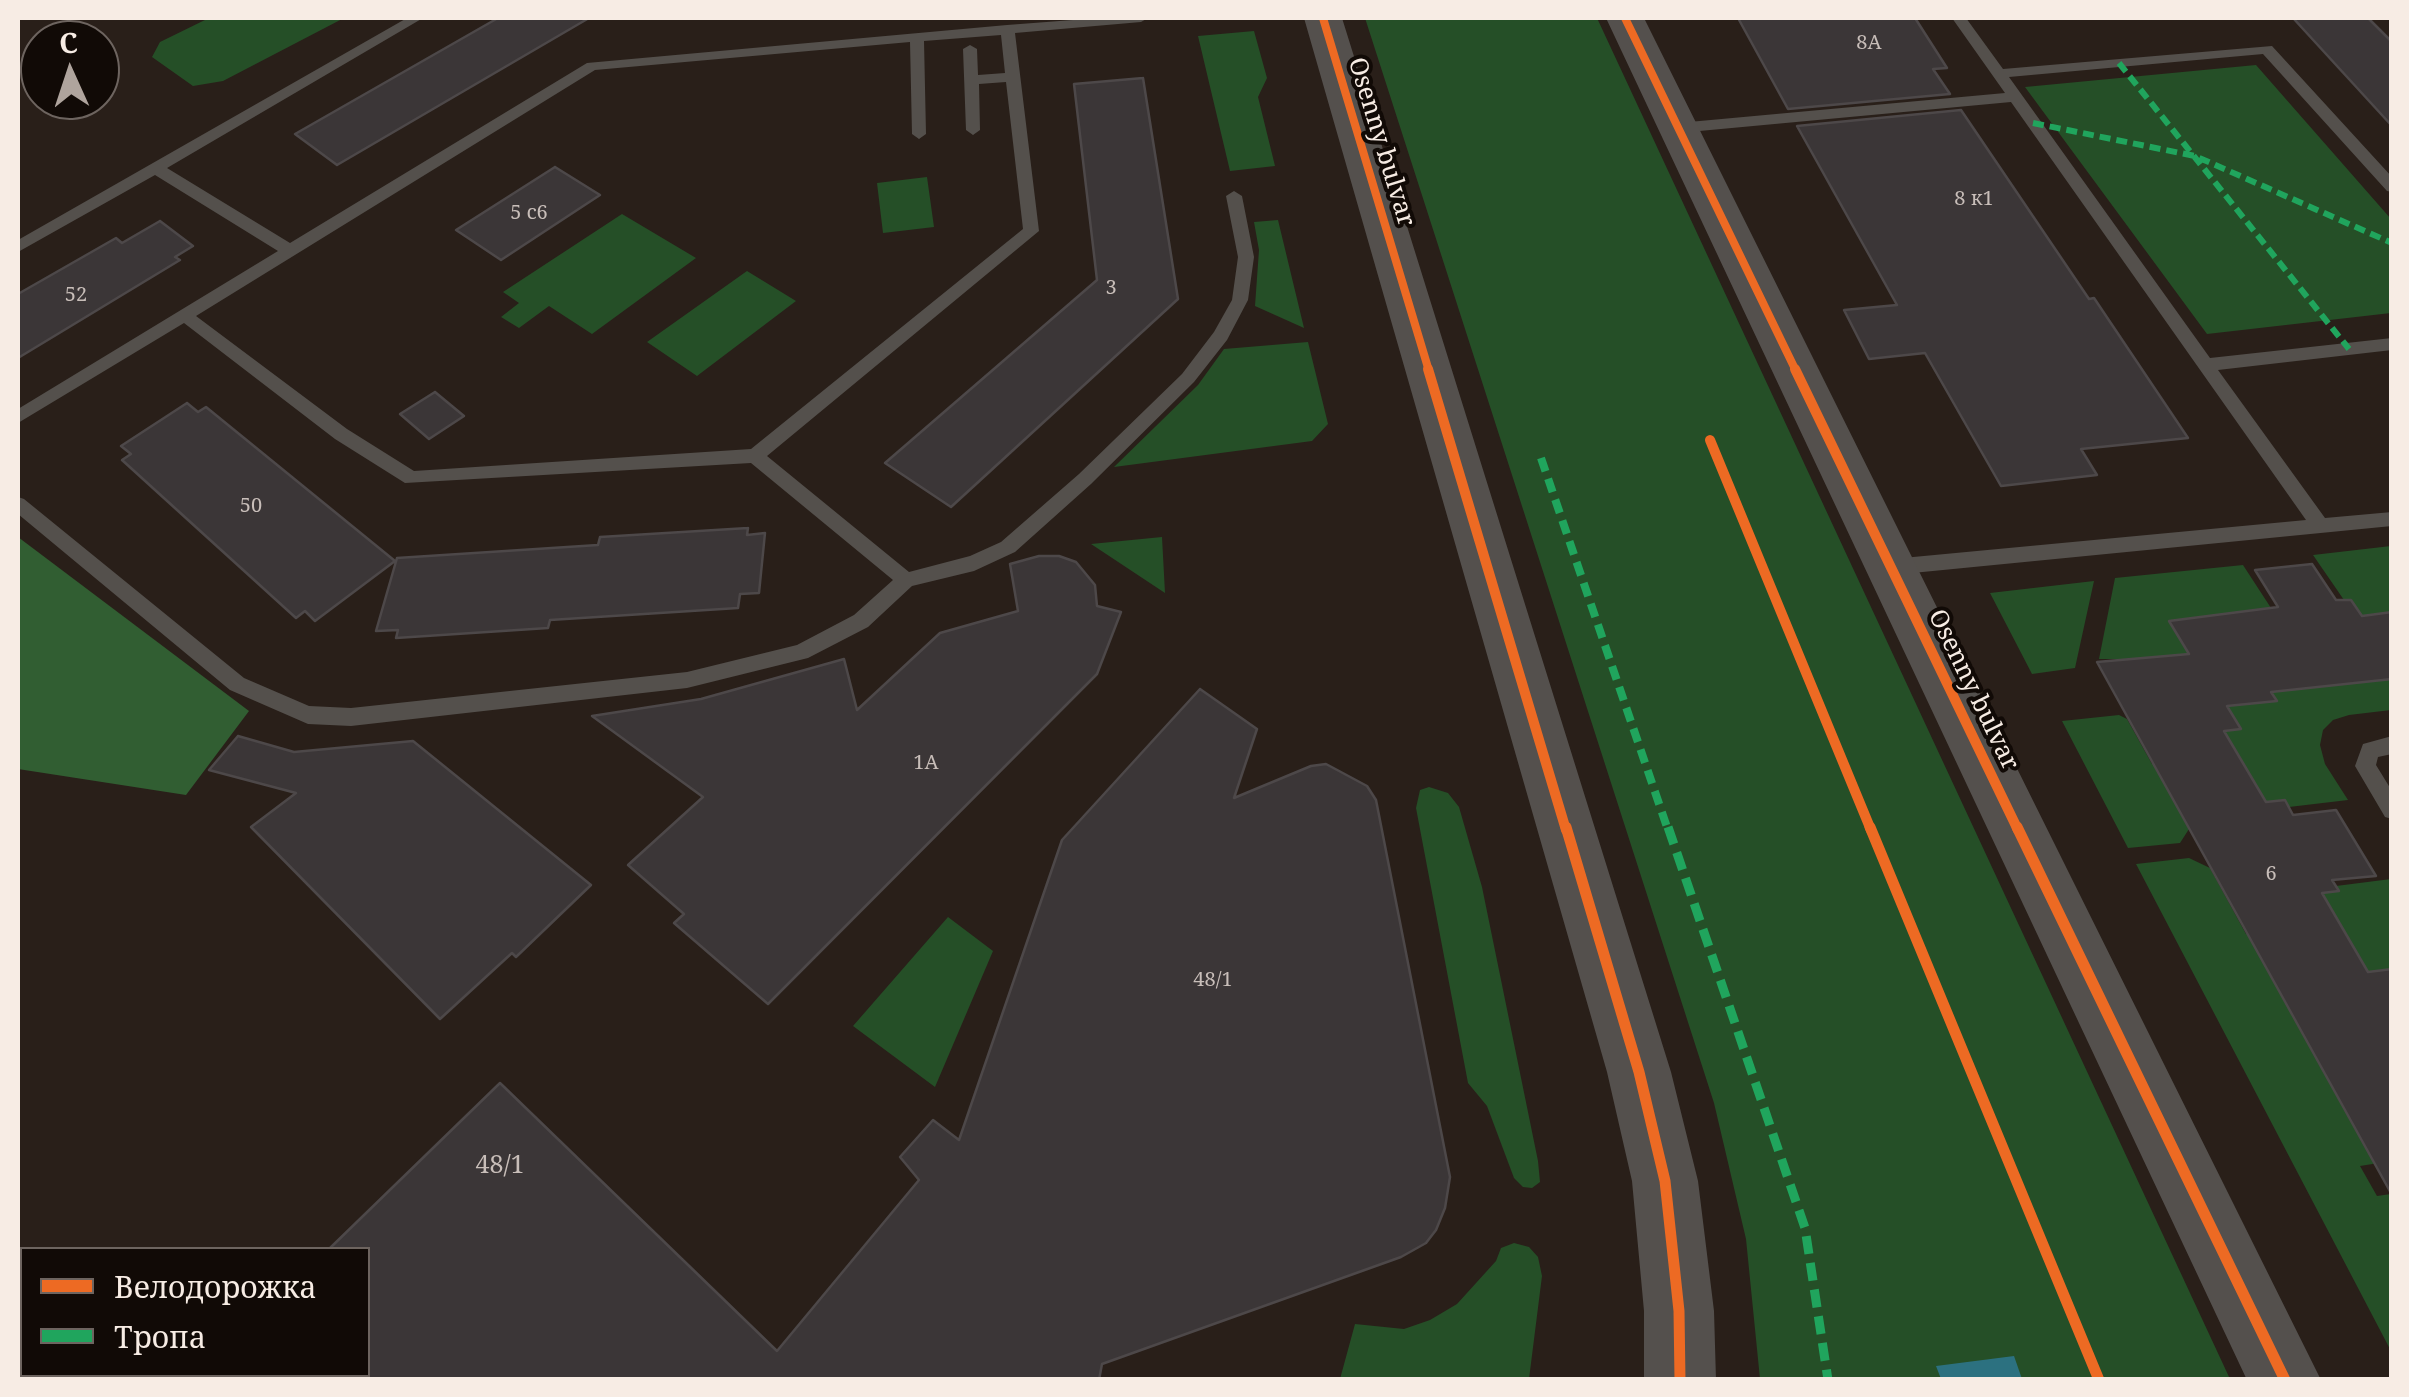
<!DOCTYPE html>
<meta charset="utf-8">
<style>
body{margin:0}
#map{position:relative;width:2409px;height:1397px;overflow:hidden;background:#291f19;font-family:"Noto Serif",serif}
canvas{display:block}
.frame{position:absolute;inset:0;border:20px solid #f7ece4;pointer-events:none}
.legend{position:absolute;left:20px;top:1247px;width:350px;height:130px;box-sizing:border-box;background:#110a06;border:2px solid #6d645f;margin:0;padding:12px 18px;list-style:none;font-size:30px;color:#f7ece4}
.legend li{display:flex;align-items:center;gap:20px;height:50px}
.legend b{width:50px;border:2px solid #6d645f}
.north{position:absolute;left:20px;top:20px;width:100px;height:100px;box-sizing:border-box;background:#110a06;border:2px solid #6d645f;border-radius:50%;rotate:357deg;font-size:28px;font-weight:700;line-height:40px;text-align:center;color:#f7ece4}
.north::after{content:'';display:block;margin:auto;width:35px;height:45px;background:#afa49d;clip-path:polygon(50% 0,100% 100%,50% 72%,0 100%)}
</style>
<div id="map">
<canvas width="2409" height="1397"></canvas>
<div class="frame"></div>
<ul class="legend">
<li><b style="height:12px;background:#ed6a23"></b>Велодорожка</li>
<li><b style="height:12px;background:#20a55d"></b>Тропа</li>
</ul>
<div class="north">С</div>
</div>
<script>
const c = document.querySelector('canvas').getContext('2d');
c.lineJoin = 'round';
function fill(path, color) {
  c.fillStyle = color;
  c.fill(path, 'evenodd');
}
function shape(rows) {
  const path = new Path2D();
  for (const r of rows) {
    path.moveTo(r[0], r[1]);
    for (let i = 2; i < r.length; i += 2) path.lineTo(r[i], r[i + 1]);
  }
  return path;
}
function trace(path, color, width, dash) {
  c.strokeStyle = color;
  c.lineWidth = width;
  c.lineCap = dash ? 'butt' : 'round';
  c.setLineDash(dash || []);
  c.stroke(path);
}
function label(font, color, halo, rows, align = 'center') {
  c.font = font + ' "Noto Serif",serif';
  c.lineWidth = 8;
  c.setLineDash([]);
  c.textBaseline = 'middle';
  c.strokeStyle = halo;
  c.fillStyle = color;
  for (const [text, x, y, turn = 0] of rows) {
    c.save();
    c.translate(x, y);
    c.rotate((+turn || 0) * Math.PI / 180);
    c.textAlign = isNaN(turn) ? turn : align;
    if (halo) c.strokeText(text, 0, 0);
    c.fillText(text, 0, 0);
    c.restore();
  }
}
fill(shape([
 [209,18,344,18,223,81,193,86,152,57,160,42],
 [1365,18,1597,18,2230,1379,1760,1379,1746,1239,1714,1103],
 [1254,31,1267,78,1258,97,1275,166,1230,171,1198,36],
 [2256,65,2391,219,2391,313,2207,334,2025,87],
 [927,177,934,227,883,233,877,183],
 [622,214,696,258,592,334,549,306,519,328,501,317,519,303,503,292],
 [1278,220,1304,328,1255,306,1259,250,1254,222],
 [747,271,796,301,697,376,647,342],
 [1308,342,1328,424,1312,441,1114,467,1198,385,1224,349],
 [1162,537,1165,593,1091,544],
 [2391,546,2391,612,2361,616,2351,600,2344,600,2313,555],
 [2243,565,2271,608,2170,622,2191,657,2136,663,2133,659,2099,659,2115,578],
 [2094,581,2075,668,2032,674,1990,593],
 [2391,679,2391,710,2349,715,2333,720,2323,730,2320,745,2325,764,2348,800,2289,807,2285,800,2266,802,2224,731,2240,729,2227,706,2276,701,2271,692],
 [2119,715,2127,719,2152,764,2164,763,2191,812,2180,813,2189,829,2180,843,2128,848,2062,721],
 [1429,787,1448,793,1459,807,1482,887,1538,1161,1540,1182,1532,1188,1523,1187,1514,1178,1487,1106,1468,1083,1416,808,1420,790],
 [2189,858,2210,868,2246,934,2265,931,2278,989,2358,1134,2377,1131,2391,1161,2360,1166,2377,1196,2391,1194,2391,1351,2136,864],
 [2391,879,2391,972,2368,972,2322,893,2338,891,2336,886],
 [948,917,993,951,935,1087,853,1026],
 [1514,1243,1529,1247,1538,1257,1542,1276,1529,1379,1340,1379,1355,1324,1404,1329,1430,1320,1457,1304,1496,1261,1501,1248]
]), '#254f27');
fill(shape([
 [18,537,249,711,186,795,18,769]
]), '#315e32');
fill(shape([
 [2014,1356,2022,1379,1941,1379,1936,1366]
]), '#2c7180');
const building = shape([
 [498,18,589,18,337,165,295,134,498,18],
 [1738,18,1915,18,1947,68,1933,69,1950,94,1788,109,1738,18],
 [2293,18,2368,18,2392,42,2392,126,2293,18],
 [1143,78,1178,299,951,507,885,463,1097,280,1074,84,1143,78],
 [1961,110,2089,299,2094,298,2188,438,2081,449,2097,475,2001,486,1925,353,1869,359,1844,310,1897,305,1797,126,1961,110],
 [555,167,600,195,501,260,456,230,555,167],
 [160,221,193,246,175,257,180,260,18,358,18,294,116,238,122,243,160,221],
 [435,392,464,416,429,439,400,414,435,392],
 [187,403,198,412,206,407,395,561,315,621,305,611,296,618,122,460,131,454,121,446,187,403],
 [748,528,747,535,765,533,759,593,740,594,738,608,550,620,548,628,396,638,398,630,376,631,397,558,598,545,600,537,748,528],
 [1039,556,1059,556,1076,562,1095,585,1097,606,1121,612,1097,674,768,1004,674,923,684,914,628,865,703,797,592,716,701,699,844,659,857,710,940,633,1018,611,1010,564,1039,556],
 [2312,564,2336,600,2351,600,2362,616,2392,612,2392,679,2271,692,2277,701,2227,706,2241,729,2224,731,2266,802,2285,800,2293,815,2336,810,2376,876,2332,880,2339,891,2322,893,2368,972,2392,969,2392,1195,2097,662,2189,654,2169,621,2278,607,2255,570,2312,564],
 [1200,689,1257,729,1234,798,1311,766,1326,764,1367,786,1376,800,1450,1177,1445,1208,1436,1230,1426,1243,1401,1257,1102,1364,1099,1380,368,1380,368,1250,328,1250,500,1083,777,1351,919,1180,900,1157,933,1120,959,1140,1062,840,1200,689],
 [238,736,294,752,413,741,591,885,516,957,512,953,440,1019,251,827,296,793,209,770,238,736]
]);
fill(building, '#3b3637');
trace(building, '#4d4849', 2.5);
fill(shape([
 [407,18,423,18,167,168,290,243,587,63,1007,25,1099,18,1148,18,1141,22,1015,33,1039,231,767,456,909,572,970,556,1001,542,1079,474,1182,374,1214,332,1232,300,1238,257,1226,196,1234,191,1242,196,1254,257,1248,300,1227,340,1194,382,1091,484,1015,552,974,571,912,586,868,627,808,658,687,688,351,726,308,724,230,690,18,514,18,497,24,499,244,678,309,706,351,708,687,672,797,645,854,615,893,580,751,463,405,483,335,439,184,323,18,423,18,409,278,251,155,175,18,252,18,240,407,18],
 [1001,35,1005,73,978,75,977,49,970,45,963,49,966,130,973,135,980,130,979,84,1006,82,1023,229,751,449,414,471,347,429,196,316,595,70,910,42,912,134,919,139,926,134,924,41,1001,35],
 [1952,18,1966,18,2003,69,2272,46,2392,177,2392,192,2387,191,2263,54,2009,77,2210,358,2392,338,2392,350,2218,370,2325,518,2392,512,2392,526,1892,575,1885,572,1883,567,1892,559,2306,520,2011,102,1678,133,1671,128,1678,123,2005,93,1952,18],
 [2392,736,2392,754,2378,757,2376,765,2392,791,2392,819,2385,817,2355,766,2363,744,2392,736]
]), '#54504c');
fill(shape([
 [1304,18,1342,18,1671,1072,1698,1181,1714,1311,1716,1380,1644,1380,1644,1311,1632,1181,1607,1072,1304,18],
 [1606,18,1644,18,2321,1380,2247,1380,1606,18]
]), '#54504d');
trace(shape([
 [2119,63,2349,349],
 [2033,123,2195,156,2392,243]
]), '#20a55d', 6, [11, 6]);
trace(shape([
 [1541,458,1668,830]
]), '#20a55d', 8, [14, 8]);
trace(shape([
 [1668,827,1805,1228,1828,1380]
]), '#20a55d', 9, [18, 9]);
trace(shape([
 [1323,18,1429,371],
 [1625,18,1796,371]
]), '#ed6a23', 8);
trace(shape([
 [1428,369,1566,830],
 [1795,369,2018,830],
 [1710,440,1871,830]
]), '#ed6a23', 10);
trace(shape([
 [1566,827,1639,1072,1665,1181,1679,1311,1680,1380],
 [1870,827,2099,1380],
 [2017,827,2285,1380]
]), '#ed6a23', 11);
label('20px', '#c8beb9', null, [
 ["8А",1869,43],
 ["8 к1",1974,199],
 ["5 с6",529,213],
 ["3",1111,288],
 ["52",76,295],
 ["50",251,506],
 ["1А",926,763],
 ["6",2271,874],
 ["48/1",1213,980]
]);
label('25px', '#f7ece4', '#110a06', [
 ["Osenny bulvar",1381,142,73],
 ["Osenny bulvar",1973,690,64]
]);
label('25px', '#c8beb9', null, [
 ["48/1",500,1166]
]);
</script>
